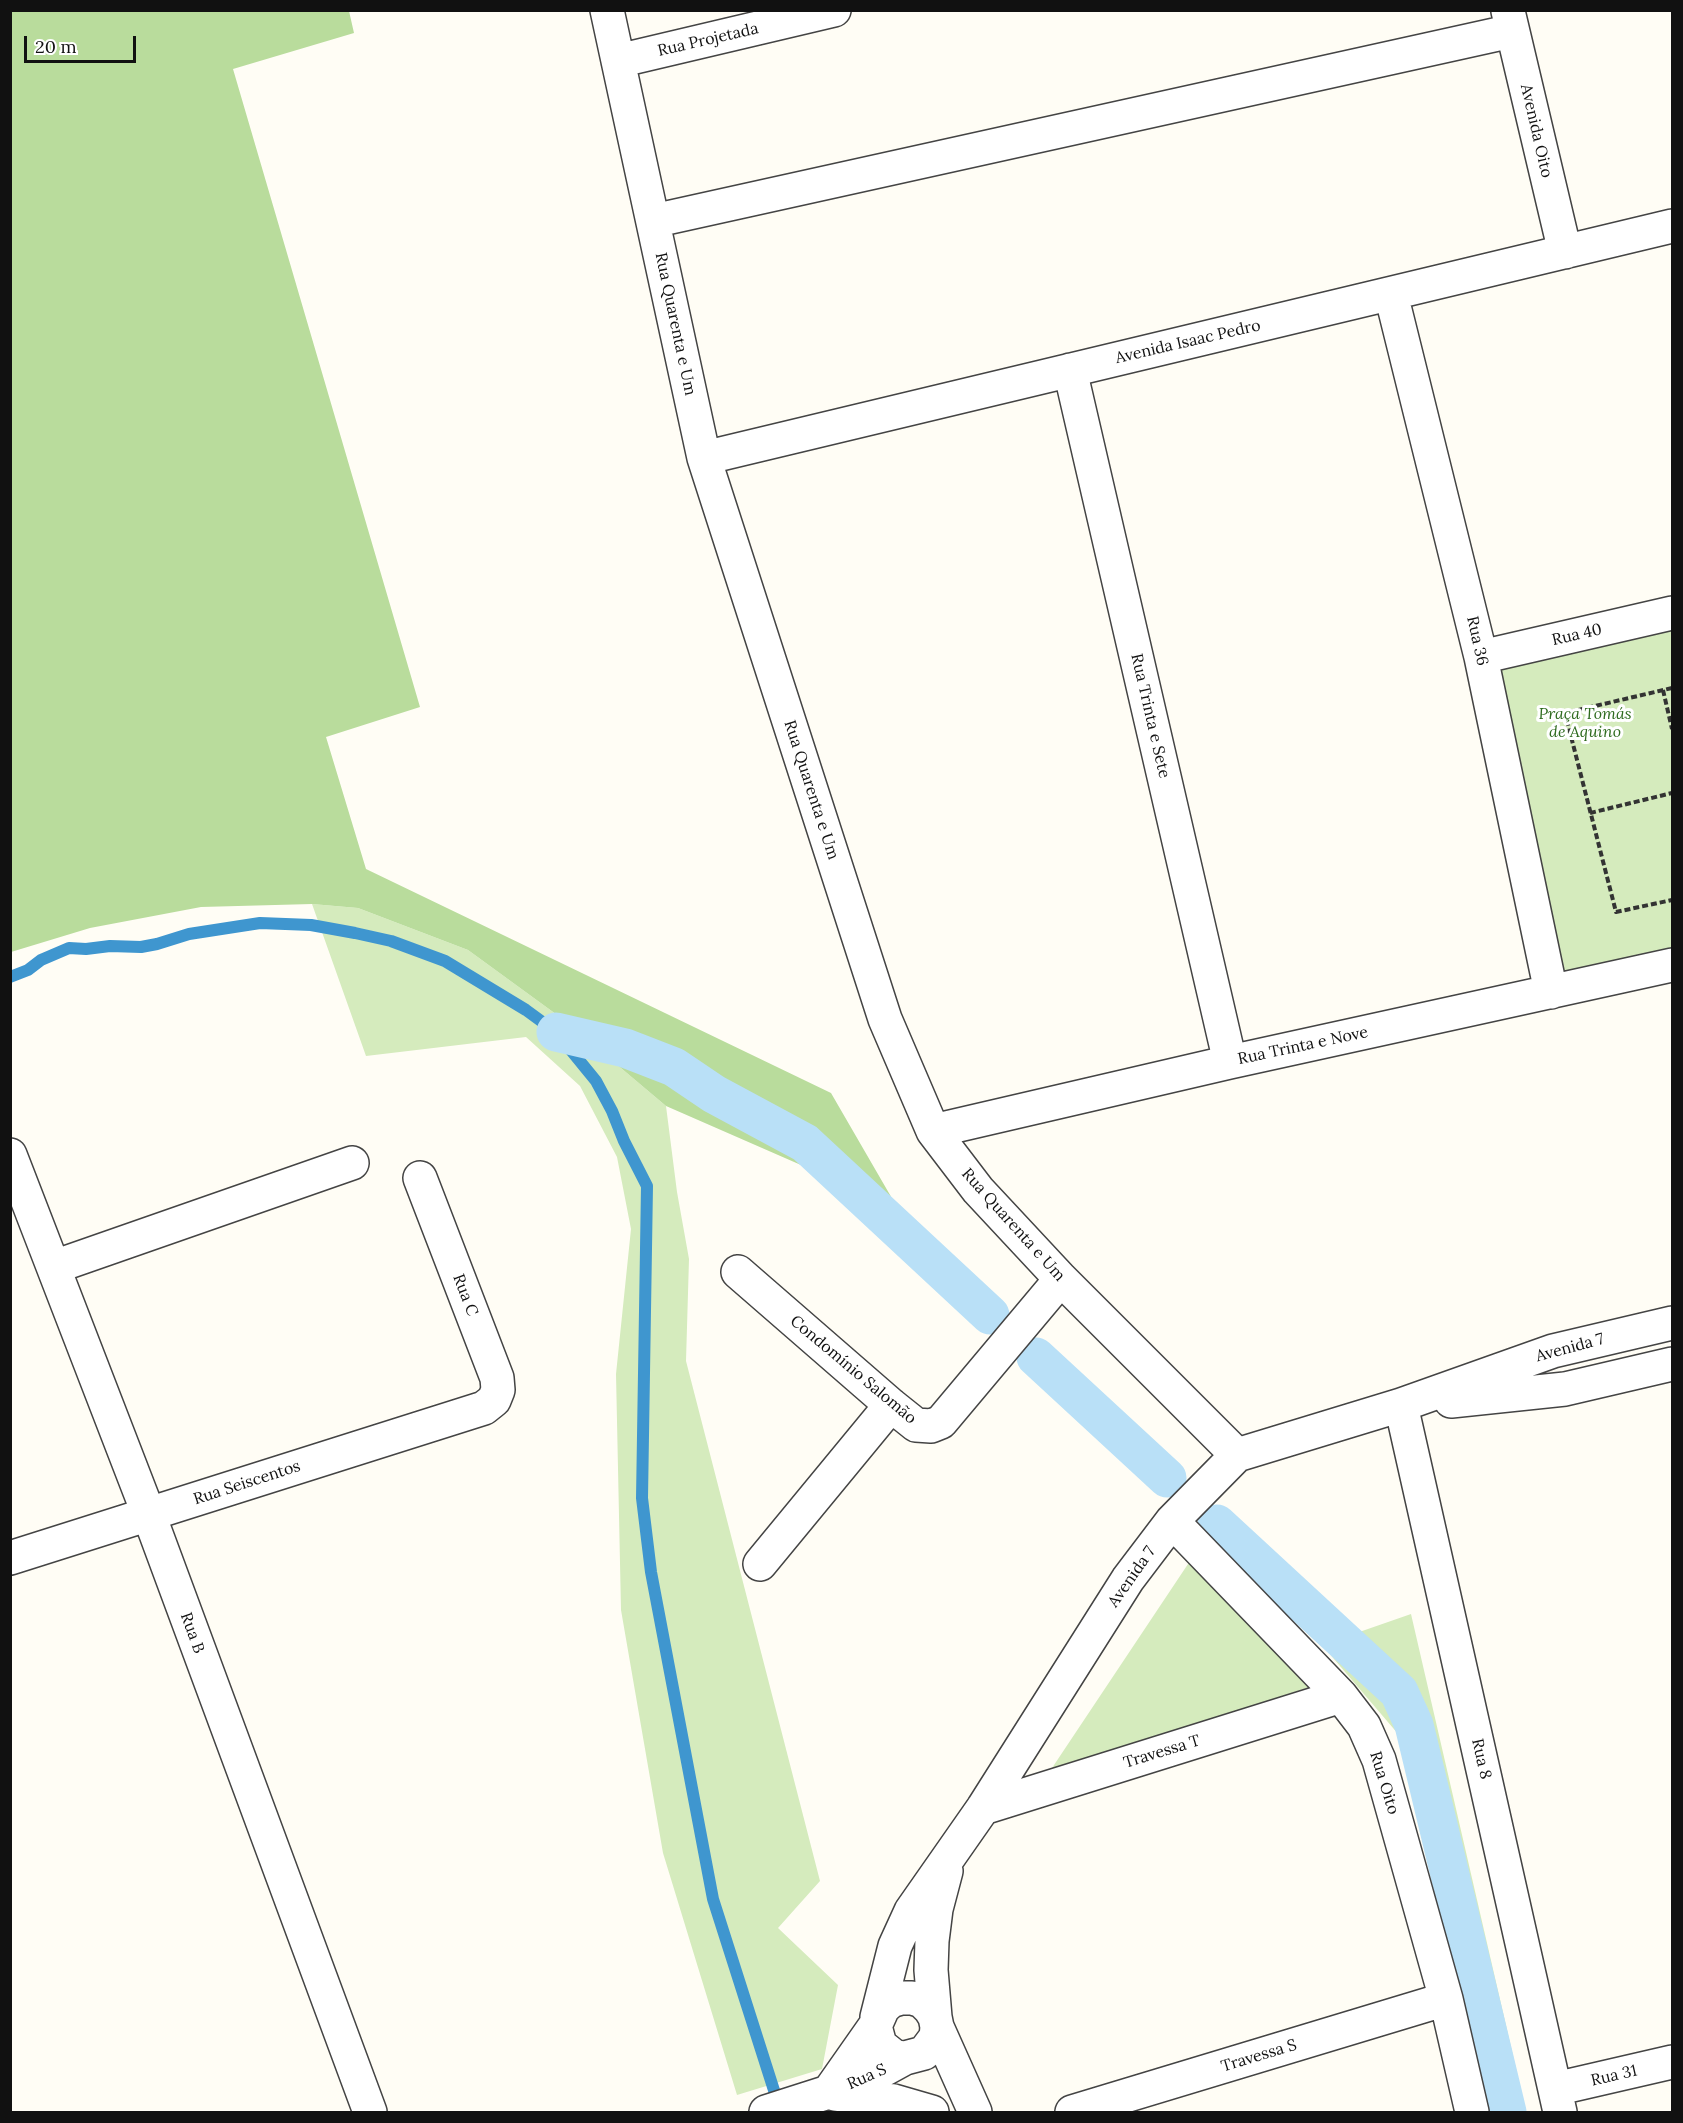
<!DOCTYPE html>
<meta charset="utf-8">
<style>
body{margin:0}
#map{position:relative;width:1683px;height:2123px;overflow:hidden;background:#fffdf5;font-family:Lora,serif}
canvas{display:block}
.frame{position:absolute;inset:0;border:12px solid #111;pointer-events:none}
.scale{position:absolute;left:24px;top:36px;width:112px;height:27px;box-sizing:border-box;border:3px solid #111;border-top:0;padding-left:8px;font-size:18px;line-height:21px;white-space:nowrap;color:#111;-webkit-text-stroke:4px #fff;paint-order:stroke}
</style>
<div id="map">
<canvas width="1683" height="2123"></canvas>
<div class="frame"></div>
<div class="scale">20 m</div>
</div>
<script>
const c = document.querySelector('canvas').getContext('2d');
c.lineJoin = 'round';
function fill(path, color) {
  c.fillStyle = color;
  c.fill(path, 'evenodd');
}
function shape(rows) {
  const path = new Path2D();
  for (const r of rows) {
    path.moveTo(r[0], r[1]);
    for (let i = 2; i < r.length; i += 2) path.lineTo(r[i], r[i + 1]);
  }
  return path;
}
function trace(path, color, width, dash) {
  c.strokeStyle = color;
  c.lineWidth = width;
  c.lineCap = dash ? 'butt' : 'round';
  c.setLineDash(dash || []);
  c.stroke(path);
}
function label(font, color, halo, rows, align = 'center') {
  c.font = font + ' Lora,serif';
  c.lineWidth = 6;
  c.setLineDash([]);
  c.textBaseline = 'middle';
  c.strokeStyle = halo;
  c.fillStyle = color;
  for (const [text, x, y, turn = 0] of rows) {
    c.save();
    c.translate(x, y);
    c.rotate((+turn || 0) * Math.PI / 180);
    c.textAlign = isNaN(turn) ? turn : align;
    if (halo) c.strokeText(text, 0, 0);
    c.fillText(text, 0, 0);
    c.restore();
  }
}
fill(shape([
 [1672,613,1672,965,1551,992,1481,657],
 [312,904,358,908,468,950,564,1020,666,1106,677,1192,689,1259,686,1361,820,1881,778,1928,838,1985,822,2069,737,2095,663,1853,621,1610,616,1374,631,1229,617,1157,580,1086,526,1037,366,1056],
 [1190,1561,1310,1687,1050,1771],
 [1411,1614,1526,2112,1493,2112,1399,1735,1322,1645]
]), '#d5ebbd');
fill(shape([
 [11,10,349,11,354,33,233,69,420,707,326,737,366,869,831,1093,897,1207,666,1106,564,1020,468,950,358,908,312,904,201,907,90,928,11,952]
]), '#b9dc9c');
trace(shape([
 [10,977,28,970,41,960,69,948,86,949,110,946,141,947,157,944,189,934,260,923,311,925,355,933,391,941,445,961,526,1010,556,1032,596,1081,612,1111,624,1141,647,1186,642,1498,651,1572,713,1899,779,2106]
]), '#3f96cf', 12);
trace(shape([
 [556,1032,625,1048,674,1067,714,1094,805,1143,990,1315],
 [1036,1357,1167,1478],
 [1217,1524,1399,1692,1414,1725,1507,2112]
]), '#b9e0f7', 39);
const minor = shape([
 [607,10,704,458,885,1019,933,1131,978,1190,1061,1279,1237,1455],
 [1508,11,1565,252],
 [618,61,834,10],
 [653,221,1512,31],
 [1391,294,1481,657,1551,992],
 [1070,370,1230,1062],
 [704,458,1672,226],
 [1481,657,1672,613],
 [933,1131,1230,1062,1672,965],
 [10,1155,149,1515,370,2112],
 [54,1267,352,1163],
 [738,1272,891,1405,916,1425,931,1426,941,1422,1061,1279],
 [1451,1401,1565,1389,1672,1364],
 [1401,1405,1560,2112],
 [1172,1521,1341,1696,1364,1726,1379,1760,1446,1999,1472,2112],
 [10,1558,484,1408,494,1400,498,1390,497,1378,420,1178],
 [760,1564,891,1405],
 [983,1808,1341,1696],
 [877,2017,895,1946,911,1911,983,1808,1128,1579,1172,1521,1237,1455,1401,1405,1553,1351,1672,1323],
 [935,2017,931,1970,932,1941,936,1909,946,1871],
 [937,2027,936,2037,924,2053,905,2058,895,2057,880,2045,875,2026,883,2008,891,2001,901,1998,912,1998,922,2001,930,2009,935,2017,937,2027,975,2112],
 [1555,2089,1672,2062],
 [828,2093,875,2026],
 [835,2094,894,2101,932,2112],
 [766,2112,863,2081,905,2058],
 [1072,2112,1446,1999]
]);
trace(minor, '#444', 36);
trace(shape([
 [1672,688,1565,713,1616,912,1672,900],
 [1663,690,1672,729],
 [1590,813,1672,793]
]), '#333', 4, [6, 3]);
trace(minor, '#fff', 33);
label('16px', '#111', '#fff', [
 ["Rua Projetada",708,40,-13],
 ["Avenida Oito",1536,131,77],
 ["Rua Quarenta e Um",675,324,78],
 ["Avenida Isaac Pedro",1188,342,-13],
 ["Rua 40",1577,635,-13],
 ["Rua 36",1477,641,77],
 ["Rua Trinta e Sete",1150,716,77],
 ["Rua Quarenta e Um",811,790,72],
 ["Rua Trinta e Nove",1303,1046,-12],
 ["Rua Quarenta e Um",1013,1225,48],
 ["Rua C",465,1295,69],
 ["Avenida 7",1570,1348,-15],
 ["Condomínio Salomão",853,1370,40],
 ["Rua Seiscentos",247,1483,-18],
 ["Avenida 7",1132,1577,-55],
 ["Rua B",192,1633,70],
 ["Travessa T",1162,1752,-17],
 ["Rua 8",1481,1759,77],
 ["Rua Oito",1384,1783,73],
 ["Travessa S",1259,2056,-17],
 ["Rua 31",1614,2076,-13],
 ["Rua S",867,2077,-24]
]);
label('italic 16px', '#2f6b1f', '#fff', [
 ["Praça Tomás",1585,714],
 ["de Aquino",1585,732]
]);
</script>
